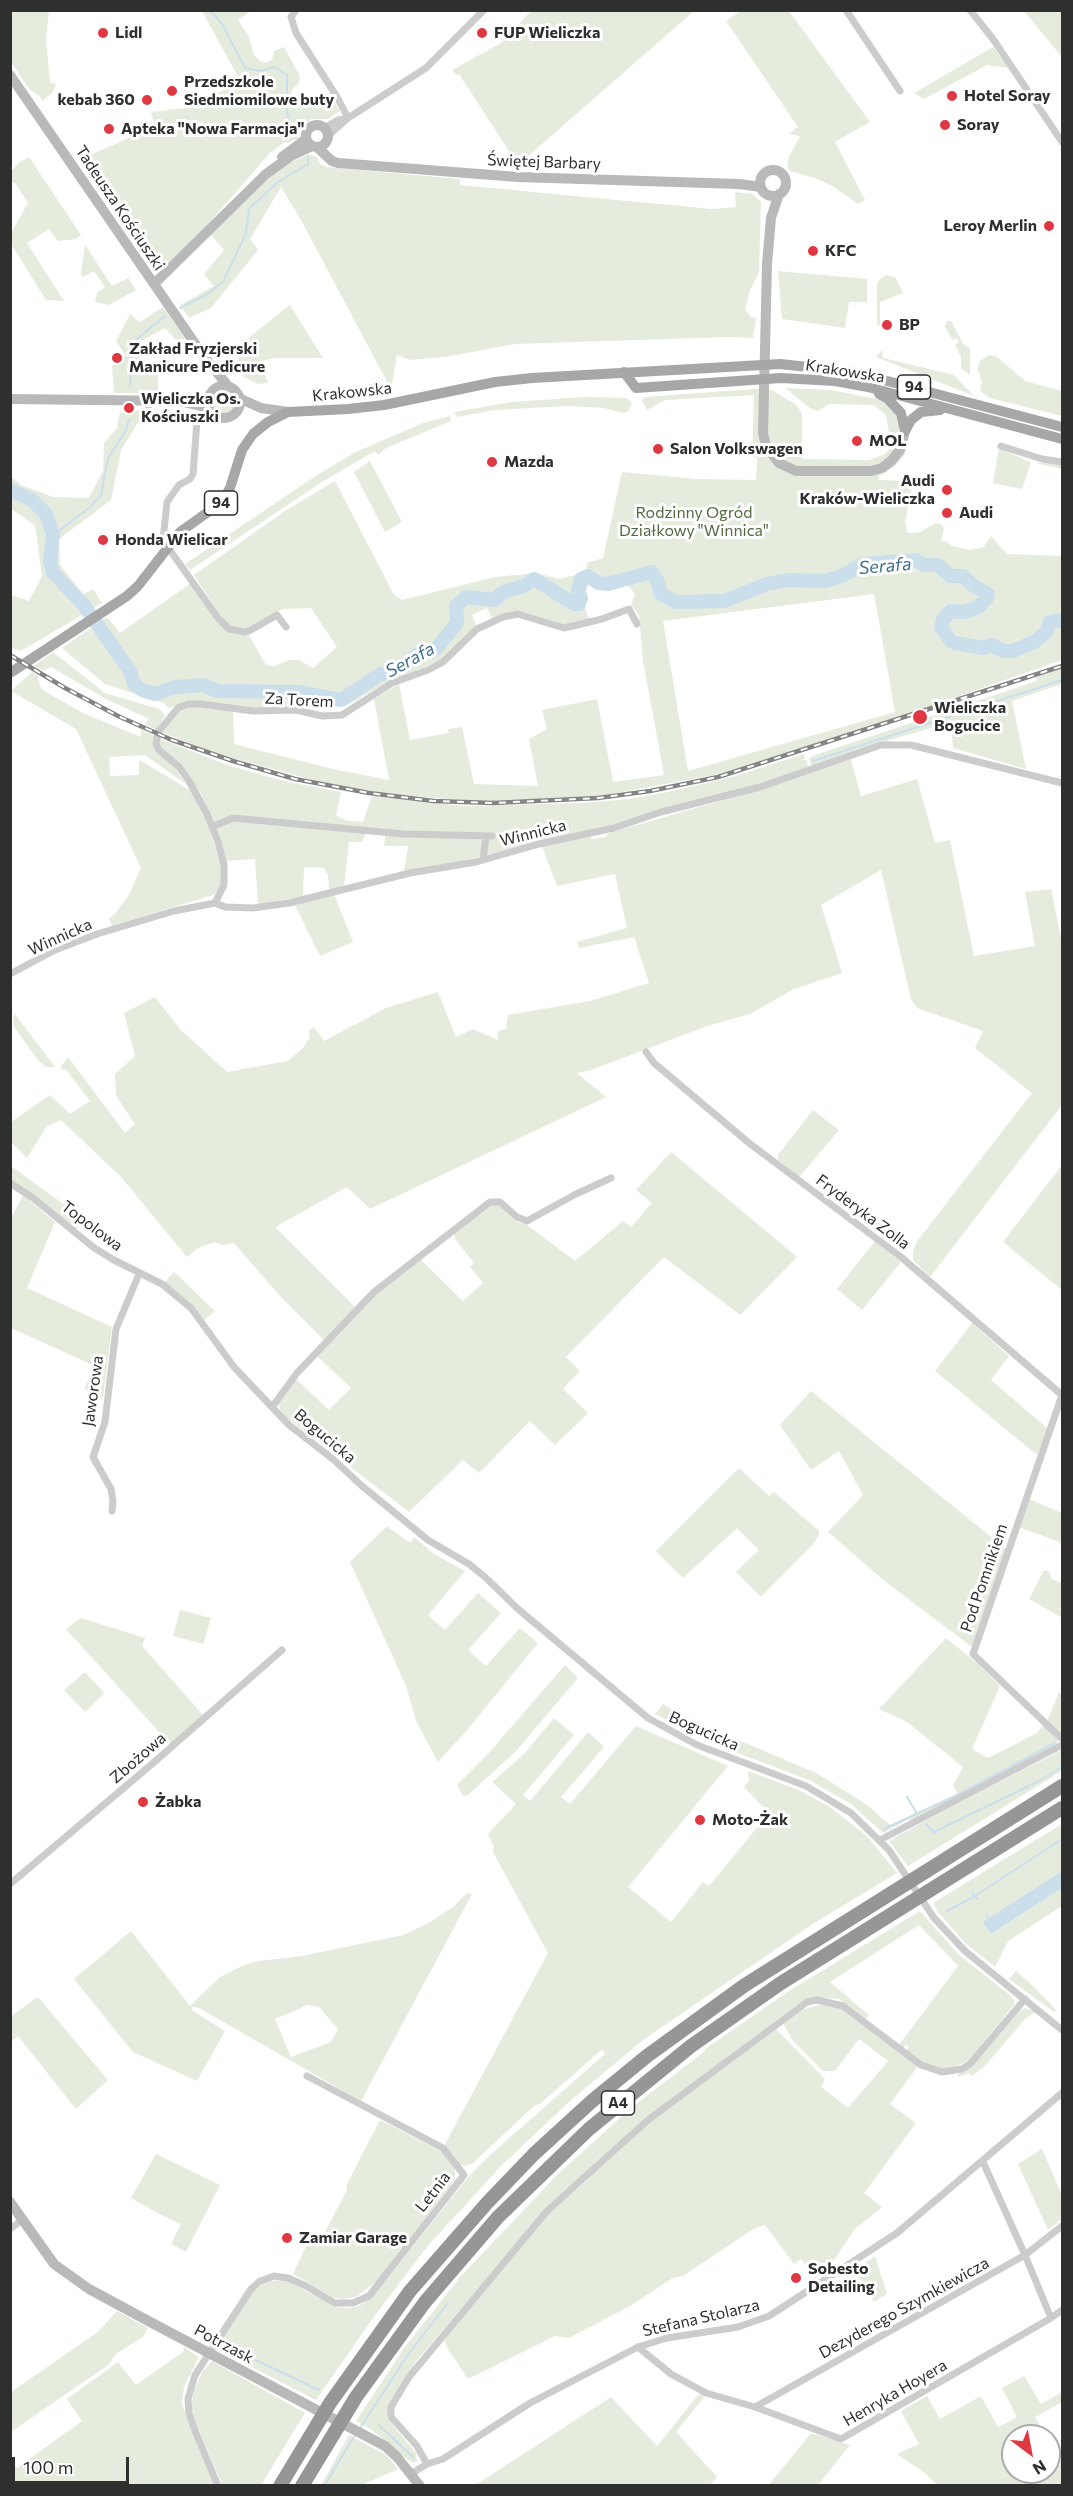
<!DOCTYPE html>
<meta charset="utf-8">
<style>
body{margin:0}
#map{position:relative;width:1073px;height:2496px;overflow:hidden;background:#fff;font-family:Commissioner,sans-serif}
canvas{display:block}
.frame{position:absolute;inset:0;border:12px solid #2f2f2f;pointer-events:none}
.north{position:absolute;left:1001px;top:2424px;width:60px;height:60px;box-sizing:border-box;background:#fff;border:2px solid #acacac;border-radius:50%;rotate:148deg;font-size:16px;font-weight:700;line-height:24px;text-align:center;color:#2f2f2f}
.north::after{content:'';display:block;margin:auto;width:21px;height:27px;background:#e03842;clip-path:polygon(50% 0,100% 100%,50% 72%,0 100%)}
.scale{position:absolute;left:12px;top:2457px;width:117px;height:27px;box-sizing:border-box;border:3px solid #2f2f2f;border-top:0;padding-left:8px;font-size:18px;line-height:21px;white-space:nowrap;color:#2f2f2f;-webkit-text-stroke:4px #fff;paint-order:stroke}
</style>
<div id="map">
<canvas width="1073" height="2496"></canvas>
<div class="frame"></div>
<div class="north">N</div>
<div class="scale">100 m</div>
</div>
<script>
const c = document.querySelector('canvas').getContext('2d');
c.lineJoin = 'round';
function fill(path, color) {
  c.fillStyle = color;
  c.fill(path, 'evenodd');
}
function shape(rows) {
  const path = new Path2D();
  for (const r of rows) {
    if (r.length === 3) {
      path.moveTo(r[0] + r[2], r[1]);
      path.arc(r[0], r[1], r[2], 0, 2 * Math.PI);
      continue;
    }
    path.moveTo(r[0], r[1]);
    for (let i = 2; i < r.length; i += 2) path.lineTo(r[i], r[i + 1]);
  }
  return path;
}
function trace(path, color, width, dash) {
  c.strokeStyle = color;
  c.lineWidth = width;
  c.lineCap = dash ? 'butt' : 'round';
  c.setLineDash(dash || []);
  c.stroke(path);
}
function label(font, color, halo, rows, align = 'center') {
  c.font = font + ' Commissioner,sans-serif';
  c.lineWidth = 6;
  c.setLineDash([]);
  c.textBaseline = 'middle';
  c.strokeStyle = halo;
  c.fillStyle = color;
  for (const [text, x, y, turn = 0] of rows) {
    c.save();
    c.translate(x, y);
    c.rotate((+turn || 0) * Math.PI / 180);
    c.textAlign = isNaN(turn) ? turn : align;
    if (halo) c.strokeText(text, 0, 0);
    c.fillText(text, 0, 0);
    c.restore();
  }
}
fill(shape([
 [10,11,49,11,46,39,50,82,56,84,53,92,42,101,40,96,30,90,11,62],
 [202,11,251,11,238,20,249,37,254,55,260,61,266,63,272,60,274,51,284,47,300,76,299,83,291,91,296,109,328,93,340,111,328,119,312,119,303,125,299,129,300,137,288,143,285,142,270,153,208,224,163,268,155,270,80,159,155,127,151,112,186,108,241,82],
 [531,11,531,10,694,11,518,165,459,74,456,75,452,70,501,43],
 [741,11,789,11,870,122,835,142,865,200,858,204,834,187,815,178,790,171,787,166,789,157,800,136,789,134,798,127,726,21],
 [1024,11,1062,11,1062,57],
 [993,47,1009,68,987,65,924,99,914,93],
 [309,154,317,157,320,164,326,167,460,179,460,185,712,209,736,207,735,192,752,194,761,202,759,272,749,293,745,310,751,317,756,318,753,338,728,337,515,344,445,357,410,360,397,355,391,389,301,220,281,187,250,239,258,250,211,308,189,318,180,305,214,286,204,274,224,250,211,235,271,176,285,165],
 [29,157,81,235,76,239,58,241,49,229,27,243,64,301,46,300,11,244,11,233,28,203,15,183,11,182,11,169,13,170,18,163],
 [85,245,112,286,128,278,136,290,109,305,95,302,97,293,105,287,94,271,83,277,81,274],
 [778,271,867,279,867,302,849,302,845,328,782,319],
 [886,275,895,277,903,293,880,302,880,325,877,325,877,285,880,279],
 [290,305,323,358,275,358,255,362,257,374,265,375,268,383,257,384,241,375,237,347],
 [163,307,185,338,180,344,165,328,143,340,140,365,158,368,158,393,114,393,112,366,126,356,116,341,130,314,140,322],
 [947,321,951,321,964,345,970,348,970,375,961,368,961,357,955,345,959,342,956,338,952,340,945,327],
 [882,350,883,358,954,375,974,396,876,357],
 [989,355,997,357,1025,381,1062,391,1062,416,990,398,984,394,980,390,982,383,979,372,977,371,980,361],
 [785,388,831,390,877,399,892,407,901,420,901,429,897,433,889,434,886,415,874,405,829,404,818,411,810,408],
 [755,389,772,390,796,405,802,414,802,459,869,460,885,454,890,448,906,453,895,466,879,476,878,480,913,481,905,523,908,533,920,532,936,523,942,525,944,530,941,541,946,541,952,546,970,550,984,547,991,536,1007,554,1062,556,1062,660,897,718,763,762,714,775,600,796,550,800,479,802,391,794,328,784,214,753,161,732,176,714,189,706,200,705,233,711,234,744,333,769,389,780,374,699,399,684,410,740,449,733,448,729,462,727,474,784,538,786,529,739,547,729,542,710,597,699,613,782,664,775,643,661,639,615,631,605,635,594,625,582,605,589,588,585,583,603,589,619,565,625,527,613,514,612,493,620,487,608,472,615,477,627,441,660,382,685,346,706,333,701,321,708,317,708,301,697,288,702,287,706,282,708,278,707,273,699,268,700,264,709,260,709,196,702,169,708,163,703,105,684,62,648,107,617,120,633,191,583,221,625,238,635,248,634,266,665,274,666,290,660,299,660,313,668,337,647,311,608,283,609,246,629,238,630,230,627,217,611,194,575,285,511,335,481,394,595,402,600,495,577,537,573,559,579,587,572,587,563,603,558,622,472,697,479,756,480,757,458,752,456,754,395,665,400,647,410,642,401,644,397],
 [874,594,895,712,688,771,663,621],
 [224,402,11],
 [583,397,626,398,632,403,628,411,623,413,604,408,568,406,494,410,457,417,454,412,512,402],
 [139,410,139,421,121,450,111,500,59,539,60,565,83,594,93,589,102,603,21,651,12,648,11,595,29,601,42,576,35,525,11,509,11,477,21,485,53,497,89,498,103,471,104,443,117,428,120,411,122,413,134,413,135,411],
 [450,416,451,421,386,448,378,455,375,451,325,480,190,570,185,564,320,473,356,452,423,423],
 [999,448,1030,462,1062,465,1062,469,1031,462,1022,489,993,483],
 [370,461,402,522,385,532,354,472],
 [53,652,105,693,159,709,165,715,157,730,144,724,149,719,106,699,51,667,43,671,34,666],
 [1062,668,1062,684,1012,701,1026,769,953,748,951,722,863,748,812,767,809,758,821,753,1037,681,1036,677],
 [32,672,37,675,41,689,85,714,141,737,141,730,155,736,154,740,187,785,145,755,109,757,110,776,139,775,139,761,143,762,191,791,204,815,222,866,221,884,216,894,112,926,109,918,114,915,129,895,141,868,76,729,11,691],
 [158,738,230,766,284,781,341,792,336,815,347,821,363,822,372,796,466,806,581,803,630,799,668,792,732,777,804,754,805,758,802,760,806,760,809,768,774,780,660,810,613,825,557,837,467,860,404,871,408,846,384,846,386,831,367,831,362,842,349,842,344,886,329,890,328,875,324,868,304,867,303,896,258,905,255,859,225,861,216,831,201,794,181,766,159,745],
 [850,757,861,796,917,779,935,843,950,840,974,956,1035,946,1025,892,1051,889,1062,943,1062,1105,930,1277,913,1260,913,1251,918,1240,1032,1093,975,1048,983,1031,917,1008,911,999,881,870,821,905,842,973,794,989,750,1014,707,1026,591,1070,577,1073,606,1097,370,1209,347,1187,275,1227,355,1307,323,1341,323,1339,279,1295,234,1243,222,1245,215,1242,198,1248,187,1257,121,1177,61,1120,47,1126,27,1158,11,1142,10,1123,50,1095,70,1114,90,1101,67,1071,60,1068,68,1057,125,1133,135,1124,116,1096,115,1074,135,1056,124,1013,155,997,180,1029,227,1072,288,1061,303,1048,310,1037,309,1031,314,1027,324,1041,386,1008,438,992,456,1037,473,1029,498,1040,498,1031,506,1029,508,1015,590,1001,649,983,634,937,579,948,577,942,627,928,615,874,557,886,542,846,589,837,594,839,605,837,609,833,727,799],
 [334,894,353,942,320,956,295,905],
 [14,1013,55,1067,46,1067,37,1059,13,1025],
 [813,1110,839,1130,799,1177,778,1160,778,1155],
 [671,1152,797,1257,740,1315,664,1257,566,1357,580,1371,563,1389,588,1413,555,1445,530,1421,479,1473,463,1460,409,1512,281,1413,278,1402,296,1379,329,1410,351,1388,317,1356,375,1293,420,1259,463,1301,483,1283,470,1267,474,1263,455,1239,454,1233,492,1204,499,1205,517,1222,527,1225,575,1261,623,1221,631,1227,652,1203,636,1190],
 [1062,1165,1062,1290,1003,1242],
 [11,1166,84,1219,80,1225,76,1229,11,1180],
 [23,1195,55,1222,27,1288,112,1327,103,1398,84,1389,95,1366,11,1328,11,1218],
 [875,1241,901,1262,862,1310,837,1289],
 [174,1272,215,1311,205,1320,164,1283],
 [972,1323,1009,1356,991,1380,1048,1429,1037,1455,935,1371],
 [811,1391,1006,1549,972,1647,887,1583,828,1532,863,1495,839,1451,811,1470,780,1425],
 [739,1468,769,1496,774,1492,819,1531,819,1535,814,1543,761,1597,736,1572,759,1550,737,1528,683,1578,656,1551],
 [1029,1499,1062,1513,1062,1543,1019,1527],
 [387,1526,407,1541,411,1542,414,1537,434,1554,465,1571,428,1615,445,1630,478,1593,501,1613,468,1650,486,1666,520,1628,538,1643,468,1729,438,1762,416,1721,406,1686,350,1562],
 [1044,1570,1049,1572,1052,1579,1062,1583,1062,1618,1029,1599],
 [180,1610,211,1618,203,1644,173,1636],
 [81,1618,145,1638,142,1646,203,1715,170,1744,66,1629],
 [946,1638,978,1664,1000,1686,972,1749,988,1758,1037,1733,1044,1724,1058,1739,1057,1746,918,1818,905,1821,883,1833,851,1804,809,1780,709,1742,655,1714,663,1704,685,1717,818,1774,867,1805,890,1825,958,1794,953,1785,963,1767,907,1722,879,1709],
 [565,1665,578,1678,516,1751,468,1795,463,1796,457,1785,487,1755],
 [85,1672,104,1693,85,1712,64,1690],
 [1059,1692,1062,1694,1062,1735,1047,1721],
 [554,1718,574,1735,523,1795,530,1801,588,1732,604,1747,561,1797,570,1804,636,1726,728,1766,628,1887,671,1922,703,1882,709,1886,769,1813,744,1787,749,1781,748,1771,799,1790,830,1807,867,1836,897,1873,811,1925,643,2040,570,2101,500,2167,427,2247,373,2318,316,2400,220,2351,219,2343,254,2290,268,2281,285,2280,337,2307,351,2308,359,2306,369,2299,391,2274,469,2176,491,2154,605,2054,603,2050,600,2051,540,2104,535,2105,473,2163,465,2166,460,2165,452,2153,444,2146,548,1953,493,1852,494,1847,488,1834,516,1804,492,1782,524,1754],
 [1062,1750,1062,1771,908,1866,889,1841,939,1813],
 [1062,1824,1062,1871,984,1923,991,1934,1062,1888,1062,1906,1008,1941,995,1967,966,1944,939,1913,933,1903],
 [467,1893,472,1894,361,2101,199,2008,191,2007,193,2011,225,2031,197,2081,133,2052,74,1979,131,1931,190,2006,220,1977,244,1965,259,1961,302,1956,403,1935,427,1924,453,1907],
 [308,2005,319,2007,338,2029,331,2042,291,2057,275,2019],
 [920,1911,958,1954,1011,1996,1014,2001,1014,2005,969,2060,951,2069,939,2069,921,2062,906,2051,909,2047,906,2045,903,2048,899,2045,958,1966,919,1925,830,1982,869,2015,866,2019,839,1999,814,1997,799,2003,690,2085,544,2211,414,2364,390,2404,387,2418,416,2453,417,2461,413,2463,408,2460,372,2430,356,2421,404,2348,461,2276,557,2175,631,2108,705,2051,705,2049,789,1991],
 [1016,1971,1033,1986,1056,2010,1054,2012,1009,1979],
 [38,1997,108,2080,76,2109,18,2036,11,2042,11,2016],
 [823,2004,841,2008,901,2053,903,2057,905,2056,918,2066,890,2104,916,2123,864,2193,882,2207,855,2229,825,2273,815,2278,801,2259,794,2264,765,2225,755,2228,683,2276,673,2278,630,2306,569,2338,555,2336,468,2379,446,2346,445,2338,553,2208,587,2181,590,2176,650,2122,776,2029,825,2079,821,2087,848,2108,888,2061,859,2039,835,2071,823,2071,793,2041,783,2023,798,2011],
 [1026,2008,1036,2012,1026,2018,984,2067,972,2076,969,2073,959,2077,958,2074,973,2065,1021,2010],
 [380,2120,445,2153,455,2170,455,2180,377,2281,356,2297,342,2299,332,2297,293,2274,309,2240,324,2234,347,2190,346,2186],
 [1042,2149,1062,2195,1062,2219,1048,2230,1018,2164],
 [156,2154,220,2185,186,2252,171,2244,181,2224,159,2214,131,2198],
 [875,2256,887,2294,874,2302,855,2270],
 [117,2311,148,2328,143,2337,117,2353,108,2365,11,2432,11,2392,98,2332],
 [184,2347,199,2357,184,2387,182,2404,216,2485,11,2485,10,2460,17,2468,82,2421,67,2399,118,2362,136,2385,183,2352],
 [212,2361,305,2413,261,2485,222,2485,198,2428,191,2406,194,2391,202,2372],
 [1024,2376,1041,2404,1062,2392,1062,2402,1035,2417,1047,2436,1013,2436,1013,2472,1049,2472,1049,2438,1062,2457,1062,2485,937,2485,925,2473,897,2454,919,2444,901,2411,927,2396,940,2419,981,2396,998,2427,1017,2417,1002,2388],
 [699,2394,705,2396,676,2432,717,2477,710,2485,474,2486,611,2397,657,2446],
 [811,2433,850,2445,818,2485,768,2486],
 [349,2435,386,2455,398,2469,362,2485,321,2485]
]), '#e5ecde');
fill(shape([
 [1062,1871,1062,1888,991,1934,983,1922]
]), '#cbdeeb');
trace(shape([
 [210,10,222,24,245,68,261,71,274,67,287,75,287,113,296,138],
 [180,308,206,295,223,282,246,233,249,209,278,182,308,164,308,157],
 [130,386,133,351,138,338,165,316],
 [53,535,89,508,101,495,108,458,125,432,129,420],
 [813,761,1062,680],
 [907,1797,916,1812],
 [926,1824,935,1834],
 [884,1829,959,1794,1055,1743],
 [934,1832,1037,1782,1062,1767],
 [972,1893,977,1899],
 [947,1911,975,1896,1062,1839],
 [987,1915,989,1919],
 [228,2347,319,2390],
 [379,2425,413,2457],
 [360,2428,407,2356,448,2303],
 [324,2486,355,2435]
]), '#cbdeeb', 2);
trace(shape([
 [10,490,32,500,46,514,53,535,50,562,53,573,83,604,130,671,134,684,142,690,155,694,176,687,203,685,217,691,298,692,341,700,379,675,406,664,419,653,435,650,457,623,456,606,466,597,495,600,503,592,524,586,534,579,574,604,579,604,581,598,578,591,581,579,588,576,598,583,608,584,652,572,658,582,660,593,676,602,724,601,767,584,787,580,825,581,842,576,862,564,915,560,924,565,938,565,950,576,963,576,974,586,988,594,987,598,977,608,963,612,951,611,943,619,941,627,951,641,955,643,983,648,992,645,1003,651,1013,651,1034,642,1046,632,1050,622,1058,620,1062,622]
]), '#cbdeeb', 14);
trace(shape([
 [296,10,291,17,296,33,337,97,348,118],
 [846,10,900,91],
 [970,10,993,39,1062,142],
 [324,128,338,120,348,118],
 [328,136,348,118,426,68,484,10],
 [149,401,148,415,195,416,197,421,193,474,190,479,179,485,167,502,163,540,167,546,218,618,229,629,244,632,249,631,277,615,286,627],
 [1001,446,1042,459,1062,462],
 [212,827,233,818,403,834,492,836],
 [483,860,486,836],
 [215,903,224,885,224,865,218,842,207,814,189,781,179,767,159,750,156,744,158,732,178,708,188,704,201,704,253,711,296,710,322,716,342,715,392,683,428,670,443,662,477,629,503,617,518,614,564,628,602,619,629,609,637,624],
 [10,974,55,950,97,934,174,911,215,903,225,907,253,908,289,903,410,873,476,862,539,844,614,828,661,812,760,787,881,745,911,745,1062,783],
 [646,1052,654,1063,749,1143,901,1257,1062,1395],
 [10,1183,33,1198,93,1247,112,1259,162,1284,191,1308,234,1367,289,1425,334,1460,362,1486,428,1540,469,1564,485,1577,518,1609,648,1718,697,1745,806,1786,851,1813,889,1850,934,1918,965,1951,1062,2030],
 [1062,1395,973,1654,1062,1739],
 [272,1407,297,1373,374,1292,490,1202,500,1202,517,1217,527,1221,576,1194,611,1178],
 [112,1511,113,1501,111,1489,93,1457,105,1422,116,1329,139,1274],
 [880,1840,1062,1745],
 [10,1884,152,1764,282,1650],
 [983,2162,1025,2255,1051,2318],
 [10,2229,22,2220],
 [638,2347,671,2374,706,2393,755,2407,841,2439,1051,2318,1062,2310],
 [755,2407,1025,2255,1062,2226],
 [427,2464,417,2446,391,2417,391,2407,409,2377,547,2211,648,2120,807,2002,817,2000,843,2006,921,2065,942,2072,962,2069,970,2064,1025,1999],
 [411,2474,427,2464,443,2459,530,2403,638,2347,667,2338,738,2327,769,2316,897,2233,1062,2093],
 [218,2486,196,2433,189,2413,188,2399,195,2375,251,2289,260,2281,274,2276,288,2278,306,2286,335,2303,353,2303,369,2296,464,2175,443,2148,307,2076]
]), '#ccc', 7);
trace(shape([
 [10,75,205,358,228,386],
 [317,136,11],
 [318,148,332,161,338,163,518,177,739,184,761,187],
 [282,157,306,139],
 [773,183,13],
 [779,194,771,218,767,264,763,433,766,446,779,463,796,471,871,471,882,468,891,461,900,450,905,431],
 [154,284,266,174,291,156,312,146],
 [224,402,16],
 [10,399,179,401,209,408],
 [241,399,261,408,288,412],
 [10,2202,54,2264,89,2289,154,2324,385,2446,397,2457,420,2486]
]), '#b9b9b9', 10);
trace(shape([
 [624,372,636,388,781,378,835,381,868,387,1062,439],
 [879,394,888,399,901,413,905,431],
 [905,431,911,420,921,412,940,410],
 [10,673,127,596,138,586,180,532,222,502,230,488,242,450,253,434,268,422,288,412,348,409,384,405,495,382,532,378,780,364,853,372,1062,427]
]), '#a7a7a7', 10);
trace(shape([
 [280,2486,330,2403,410,2291,487,2203,534,2154,592,2101,647,2056,745,1985,1062,1786],
 [302,2486,356,2397,425,2302,498,2217,589,2129,691,2046,781,1983,1062,1808]
]), '#969696', 14);
const rail = shape([
 [10,655,65,688,120,717,172,740,233,761,295,779,369,793,434,801,493,803,598,798,650,791,718,777,1062,666]
]);
trace(rail, '#848484', 4.5);
trace(rail, '#fff', 2, [7]);
for (const [x, y, r, color] of [
 [103,33,6,"#e03842"],
 [482,33,6,"#e03842"],
 [172,91,6,"#e03842"],
 [952,96,6,"#e03842"],
 [147,100,6,"#e03842"],
 [945,125,6,"#e03842"],
 [109,129,6,"#e03842"],
 [1049,226,6,"#e03842"],
 [813,251,6,"#e03842"],
 [887,325,6,"#e03842"],
 [117,358,6,"#e03842"],
 [129,408,6,"#e03842"],
 [857,441,6,"#e03842"],
 [658,449,6,"#e03842"],
 [492,462,6,"#e03842"],
 [947,490,6,"#e03842"],
 [947,513,6,"#e03842"],
 [103,540,6,"#e03842"],
 [920,717,8,"#e03842"],
 [143,1802,6,"#e03842"],
 [700,1820,6,"#e03842"],
 [287,2238,6,"#e03842"],
 [796,2278,6,"#e03842"]
]) {
  const dot = new Path2D();
  dot.arc(x, y, r, 0, 2 * Math.PI);
  c.fillStyle = color;
  c.fill(dot);
  trace(dot, '#fff', 2);
}
for (const [x, y, w] of [
 [914,387,33],
 [221,503,33],
 [618,2103,33]
]) {
  const box = new Path2D();
  box.roundRect(x - w / 2, y - 12, w, 24, 4.5);
  c.fillStyle = '#fff';
  c.fill(box);
  trace(box, '#2f2f2f', 1.5);
}
label('bold 15px', '#2f2f2f', null, [
 ["94",914,387],
 ["94",221,503],
 ["A4",618,2103]
]);
label('bold 16px', '#2f2f2f', '#fff', [
 ["Lidl",115,33],
 ["FUP Wieliczka",494,33],
 ["Przedszkole",184,82],
 ["Siedmiomilowe buty",184,100],
 ["Hotel Soray",964,96],
 ["kebab 360",135,100,"right"],
 ["Soray",957,125],
 ["Apteka \"Nowa Farmacja\"",121,129],
 ["Leroy Merlin",1037,226,"right"],
 ["KFC",825,251],
 ["BP",899,325],
 ["Zakład Fryzjerski",129,349],
 ["Manicure Pedicure",129,367],
 ["Wieliczka Os.",141,399],
 ["Kościuszki",141,417],
 ["MOL",869,441],
 ["Salon Volkswagen",670,449],
 ["Mazda",504,462],
 ["Audi",935,481,"right"],
 ["Kraków-Wieliczka",935,499,"right"],
 ["Audi",959,513],
 ["Honda Wielicar",115,540],
 ["Wieliczka",934,708],
 ["Bogucice",934,726],
 ["Żabka",155,1802],
 ["Moto-Żak",712,1820],
 ["Zamiar Garage",299,2238],
 ["Sobesto",808,2269],
 ["Detailing",808,2287]
], 'left');
label('16px', '#2f2f2f', '#fff', [
 ["Świętej Barbary",544,162,2],
 ["Tadeusza Kościuszki",120,208,56],
 ["Krakowska",845,371,9],
 ["Krakowska",352,392,-6],
 ["Za Torem",299,700,3],
 ["Winnicka",533,833,-14],
 ["Winnicka",60,937,-24],
 ["Fryderyka Zolla",863,1212,37],
 ["Topolowa",92,1226,37],
 ["Jaworowa",93,1391,-82],
 ["Bogucicka",325,1436,40],
 ["Pod Pomnikiem",984,1578,-71],
 ["Bogucicka",704,1731,24],
 ["Zbożowa",138,1758,-41],
 ["Letnia",433,2192,-52],
 ["Dezyderego Szymkiewicza",904,2308,-29],
 ["Stefana Stolarza",701,2318,-13],
 ["Potrzask",224,2344,28],
 ["Henryka Hoyera",895,2393,-30]
]);
label('16px', '#526a3e', '#fff', [
 ["Rodzinny Ogród",694,513],
 ["Działkowy \"Winnica\"",694,531]
]);
label('italic 18px', '#3f6f8f', '#fff', [
 ["Serafa",885,566,-5],
 ["Serafa",410,660,-29]
]);
</script>
